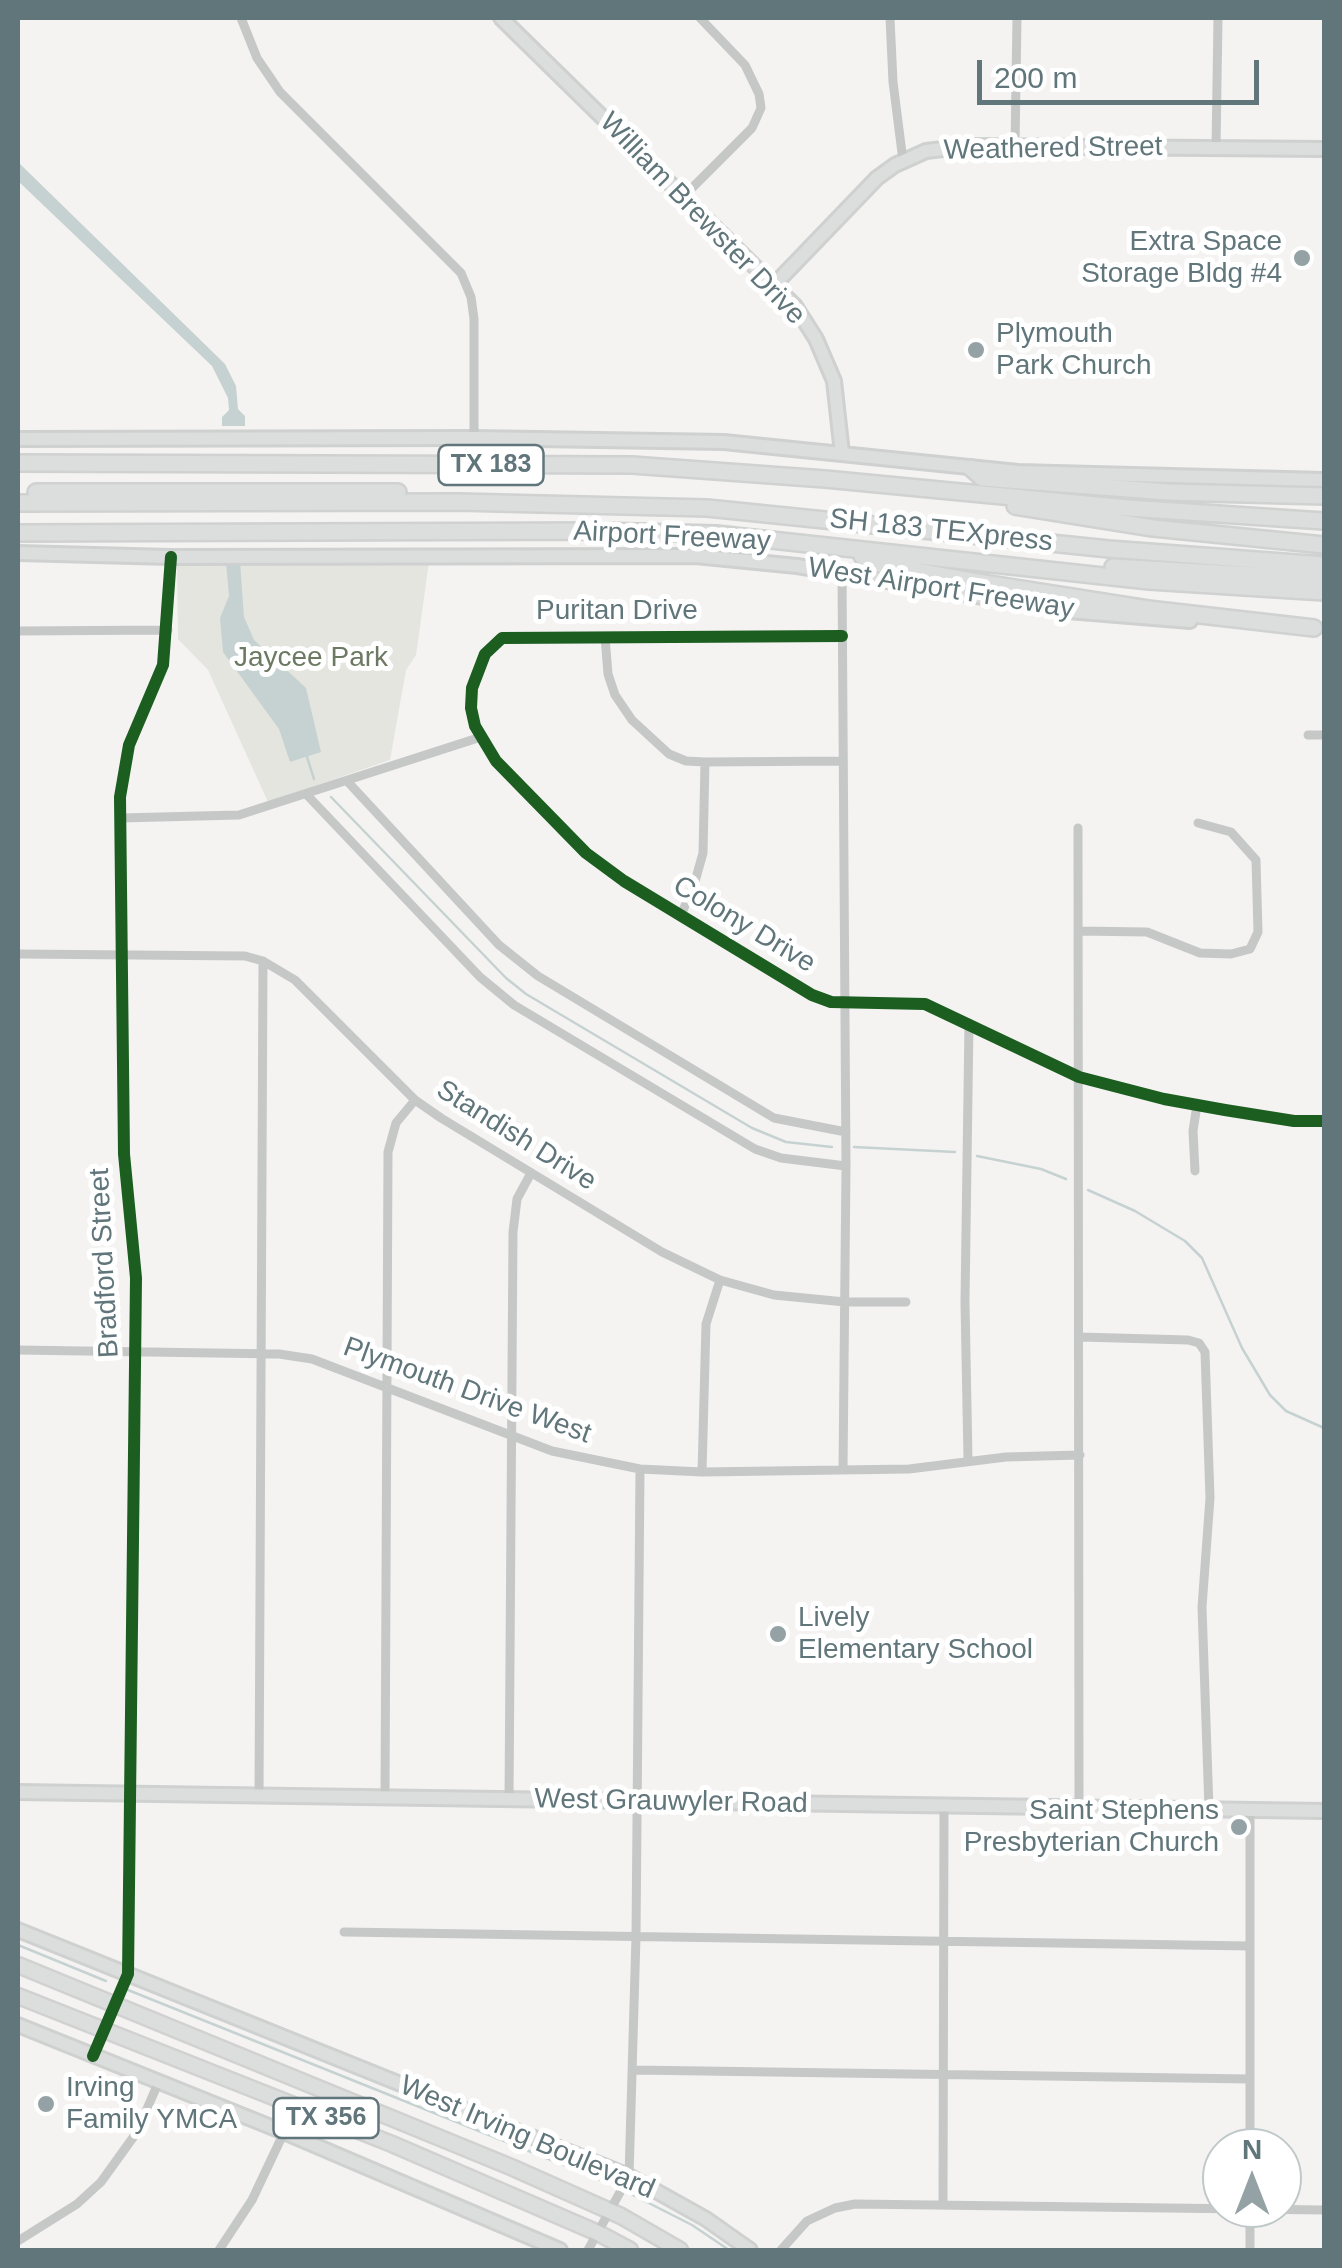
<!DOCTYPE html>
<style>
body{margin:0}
#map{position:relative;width:1342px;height:2268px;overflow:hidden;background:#f4f3f2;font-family:Arial,sans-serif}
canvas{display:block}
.frame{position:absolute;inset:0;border:20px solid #61767b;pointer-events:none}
.north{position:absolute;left:1202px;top:2128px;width:100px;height:100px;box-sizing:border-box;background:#fff;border:2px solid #c0c8ca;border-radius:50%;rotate:0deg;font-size:28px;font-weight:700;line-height:40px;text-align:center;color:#61767b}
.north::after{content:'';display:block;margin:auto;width:35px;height:45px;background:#94a2a5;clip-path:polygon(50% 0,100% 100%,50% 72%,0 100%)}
.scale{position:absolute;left:977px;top:60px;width:282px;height:45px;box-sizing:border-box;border:5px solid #61767b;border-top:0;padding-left:12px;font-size:30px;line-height:35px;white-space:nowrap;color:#61767b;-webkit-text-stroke:8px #fff;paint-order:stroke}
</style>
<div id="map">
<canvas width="1342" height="2268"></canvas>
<div class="frame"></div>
<div class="north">N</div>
<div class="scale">200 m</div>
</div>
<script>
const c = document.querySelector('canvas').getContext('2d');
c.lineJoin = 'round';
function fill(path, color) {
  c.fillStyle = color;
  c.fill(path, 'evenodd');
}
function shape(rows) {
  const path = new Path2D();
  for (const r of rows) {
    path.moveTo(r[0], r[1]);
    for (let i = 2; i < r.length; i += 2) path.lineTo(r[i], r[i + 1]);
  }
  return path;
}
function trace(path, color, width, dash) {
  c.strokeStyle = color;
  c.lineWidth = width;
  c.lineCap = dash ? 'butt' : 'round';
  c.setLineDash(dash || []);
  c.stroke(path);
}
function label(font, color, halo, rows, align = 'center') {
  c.font = font + ' Arial,sans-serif';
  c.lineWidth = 10;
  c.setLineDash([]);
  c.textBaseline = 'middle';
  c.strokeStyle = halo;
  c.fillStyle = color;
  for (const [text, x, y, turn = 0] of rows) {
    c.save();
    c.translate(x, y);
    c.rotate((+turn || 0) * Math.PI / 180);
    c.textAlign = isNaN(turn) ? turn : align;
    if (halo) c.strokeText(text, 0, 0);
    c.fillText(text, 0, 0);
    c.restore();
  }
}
fill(shape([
 [177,562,429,562,416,655,406,670,390,760,268,802,208,670,178,639]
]), '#e4e5df');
fill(shape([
 [18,162,225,364,236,386,238,409,245,416,245,426,222,426,222,417,229,410,228,398,212,366,18,181],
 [226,562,240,562,244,617,254,640,306,688,321,752,290,762,279,729,223,652,220,618,229,596]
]), '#c6d2d2');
trace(shape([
 [307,757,314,779],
 [331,797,506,978,526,994,752,1128,786,1142,832,1147],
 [854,1147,955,1152],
 [977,1156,1041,1169,1066,1179],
 [1088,1190,1135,1211,1185,1241,1202,1258,1242,1348,1270,1395,1286,1411,1324,1428],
 [18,1945,106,1981],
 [128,1990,606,2182],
 [631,2194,692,2225,729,2250]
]), '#c6d2d2', 2.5);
const secondary = shape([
 [501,18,795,306,816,339,834,381,842,453],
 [774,285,877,178,895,165,926,151,969,146,1324,149],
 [18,439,474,438,724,442,1018,472,1324,480],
 [18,553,171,557,695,556,797,566,1068,611,1190,621],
 [18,1792,1324,1811],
 [18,1930,629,2176,706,2219,750,2250],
 [18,2025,286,2133,560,2250]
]);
const primary = shape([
 [18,1965,511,2167,621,2216,680,2250],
 [18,1996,392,2144,598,2233,630,2250]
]);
const highway = shape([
 [18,463,632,465,825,479,1128,508,1324,521],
 [971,468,982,478,1168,492,1324,496],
 [36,492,398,492],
 [18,503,458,502,707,508,1109,549,1324,565],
 [1015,506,1153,528,1324,545],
 [18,533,598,531,716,534,1149,581,1324,592],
 [862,556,882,565,977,582,1148,609,1314,628],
 [1113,567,1324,579]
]);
trace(secondary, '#cfd0d0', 18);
trace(primary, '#d1d1d1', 19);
trace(highway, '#d0d1d1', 20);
trace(shape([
 [241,18,257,58,280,92,461,273,471,297,474,319,474,438],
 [890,18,893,82,903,161],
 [1015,146,1017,18],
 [1216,148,1218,18],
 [684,196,752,128,761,108,759,94,745,65,700,18],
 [842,573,846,1166,843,1470],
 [18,631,168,630],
 [842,636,502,638,485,654,472,688,471,708,475,726,496,761,586,853,624,881,812,995,831,1002,925,1004,1079,1077,1164,1099,1225,1110,1294,1121,1324,1121],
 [605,637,608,674,615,695,632,720,669,754,686,761,705,762,842,761],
 [1308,735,1324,735],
 [347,781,499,945,538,976,774,1118,846,1132],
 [307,795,480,977,514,1005,755,1149,781,1158,846,1166],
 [120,818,239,815,481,737],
 [1078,828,1079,1808],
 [681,915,694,885,703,853,705,762],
 [1078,931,1147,932,1200,953,1231,954,1250,949,1258,932,1256,860,1231,832,1198,823],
 [18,954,245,956,263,961,295,980,415,1100,441,1118,662,1252,720,1280,774,1295,845,1302,906,1302],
 [1195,1171,1193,1131,1197,1105],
 [1080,1337,1188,1340,1199,1343,1205,1352,1210,1498,1202,1607,1209,1809],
 [18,1350,279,1354,312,1359,552,1451,640,1469,702,1472,909,1469,1006,1457,1080,1455],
 [968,1460,965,1302,969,1023],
 [702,1472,706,1324,720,1280],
 [259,1796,263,961],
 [385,1798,388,1152,396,1123,415,1100],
 [509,1799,513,1232,517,1199,531,1173],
 [344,1932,1250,1946],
 [93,2056,128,1974,136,1278,124,1154,120,797,129,745,163,665,171,557],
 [634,2070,1250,2079],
 [1250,2148,1250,1810],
 [943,2205,944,1806],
 [1250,2208,1250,2250],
 [18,2241,77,2204,101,2182,137,2132,159,2081],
 [219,2250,252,2200,296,2107],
 [588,2250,629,2176,636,1937,640,1469],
 [781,2250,807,2221,835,2208,855,2204,1324,2210]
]), '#c6c8c8', 9);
trace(secondary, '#dcdddd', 12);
trace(primary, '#dcdddd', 14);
trace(highway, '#dcdddd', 15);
trace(shape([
 [842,636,502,638,485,654,472,688,471,708,475,726,496,761,586,853,624,881,812,995,831,1002,925,1004,1079,1077,1164,1099,1225,1110,1294,1121,1324,1121],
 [93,2056,128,1974,136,1278,124,1154,120,797,129,745,163,665,171,557]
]), '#1b5e20', 12);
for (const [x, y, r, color] of [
 [1302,258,10,"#94a2a5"],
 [976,350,10,"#94a2a5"],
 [778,1634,10,"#94a2a5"],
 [1239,1827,10,"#94a2a5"],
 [46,2104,10,"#94a2a5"]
]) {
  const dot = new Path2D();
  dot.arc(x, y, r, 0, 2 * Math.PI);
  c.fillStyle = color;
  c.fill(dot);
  trace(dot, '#fff', 4);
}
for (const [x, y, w] of [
 [491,465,105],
 [326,2118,105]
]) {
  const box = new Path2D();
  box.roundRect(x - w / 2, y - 20, w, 40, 8);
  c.fillStyle = '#fff';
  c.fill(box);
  trace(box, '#61767b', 2.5);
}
label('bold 25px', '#61767b', null, [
 ["TX 183",491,465],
 ["TX 356",326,2118]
]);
label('28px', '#61767b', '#fff', [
 ["Weathered Street",1053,149,-1],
 ["William Brewster Drive",702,219,46],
 ["SH 183 TEXpress",941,531,6],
 ["Airport Freeway",672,537,3],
 ["West Airport Freeway",941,589,9],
 ["Puritan Drive",617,611],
 ["Colony Drive",744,925,31],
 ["Standish Drive",516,1136,32],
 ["Bradford Street",105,1263,-93],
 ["Plymouth Drive West",467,1391,20],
 ["West Grauwyler Road",671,1802,1],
 ["West Irving Boulevard",527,2138,23]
]);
label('28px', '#61767b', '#fff', [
 ["Extra Space",1282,242,"right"],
 ["Storage Bldg #4",1282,274,"right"],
 ["Plymouth",996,334],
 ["Park Church",996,366],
 ["Lively",798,1618],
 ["Elementary School",798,1650],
 ["Saint Stephens",1219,1811,"right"],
 ["Presbyterian Church",1219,1843,"right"],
 ["Irving",66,2088],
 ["Family YMCA",66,2120]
], 'left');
label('28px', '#6c7963', '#fff', [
 ["Jaycee Park",311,658]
]);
</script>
